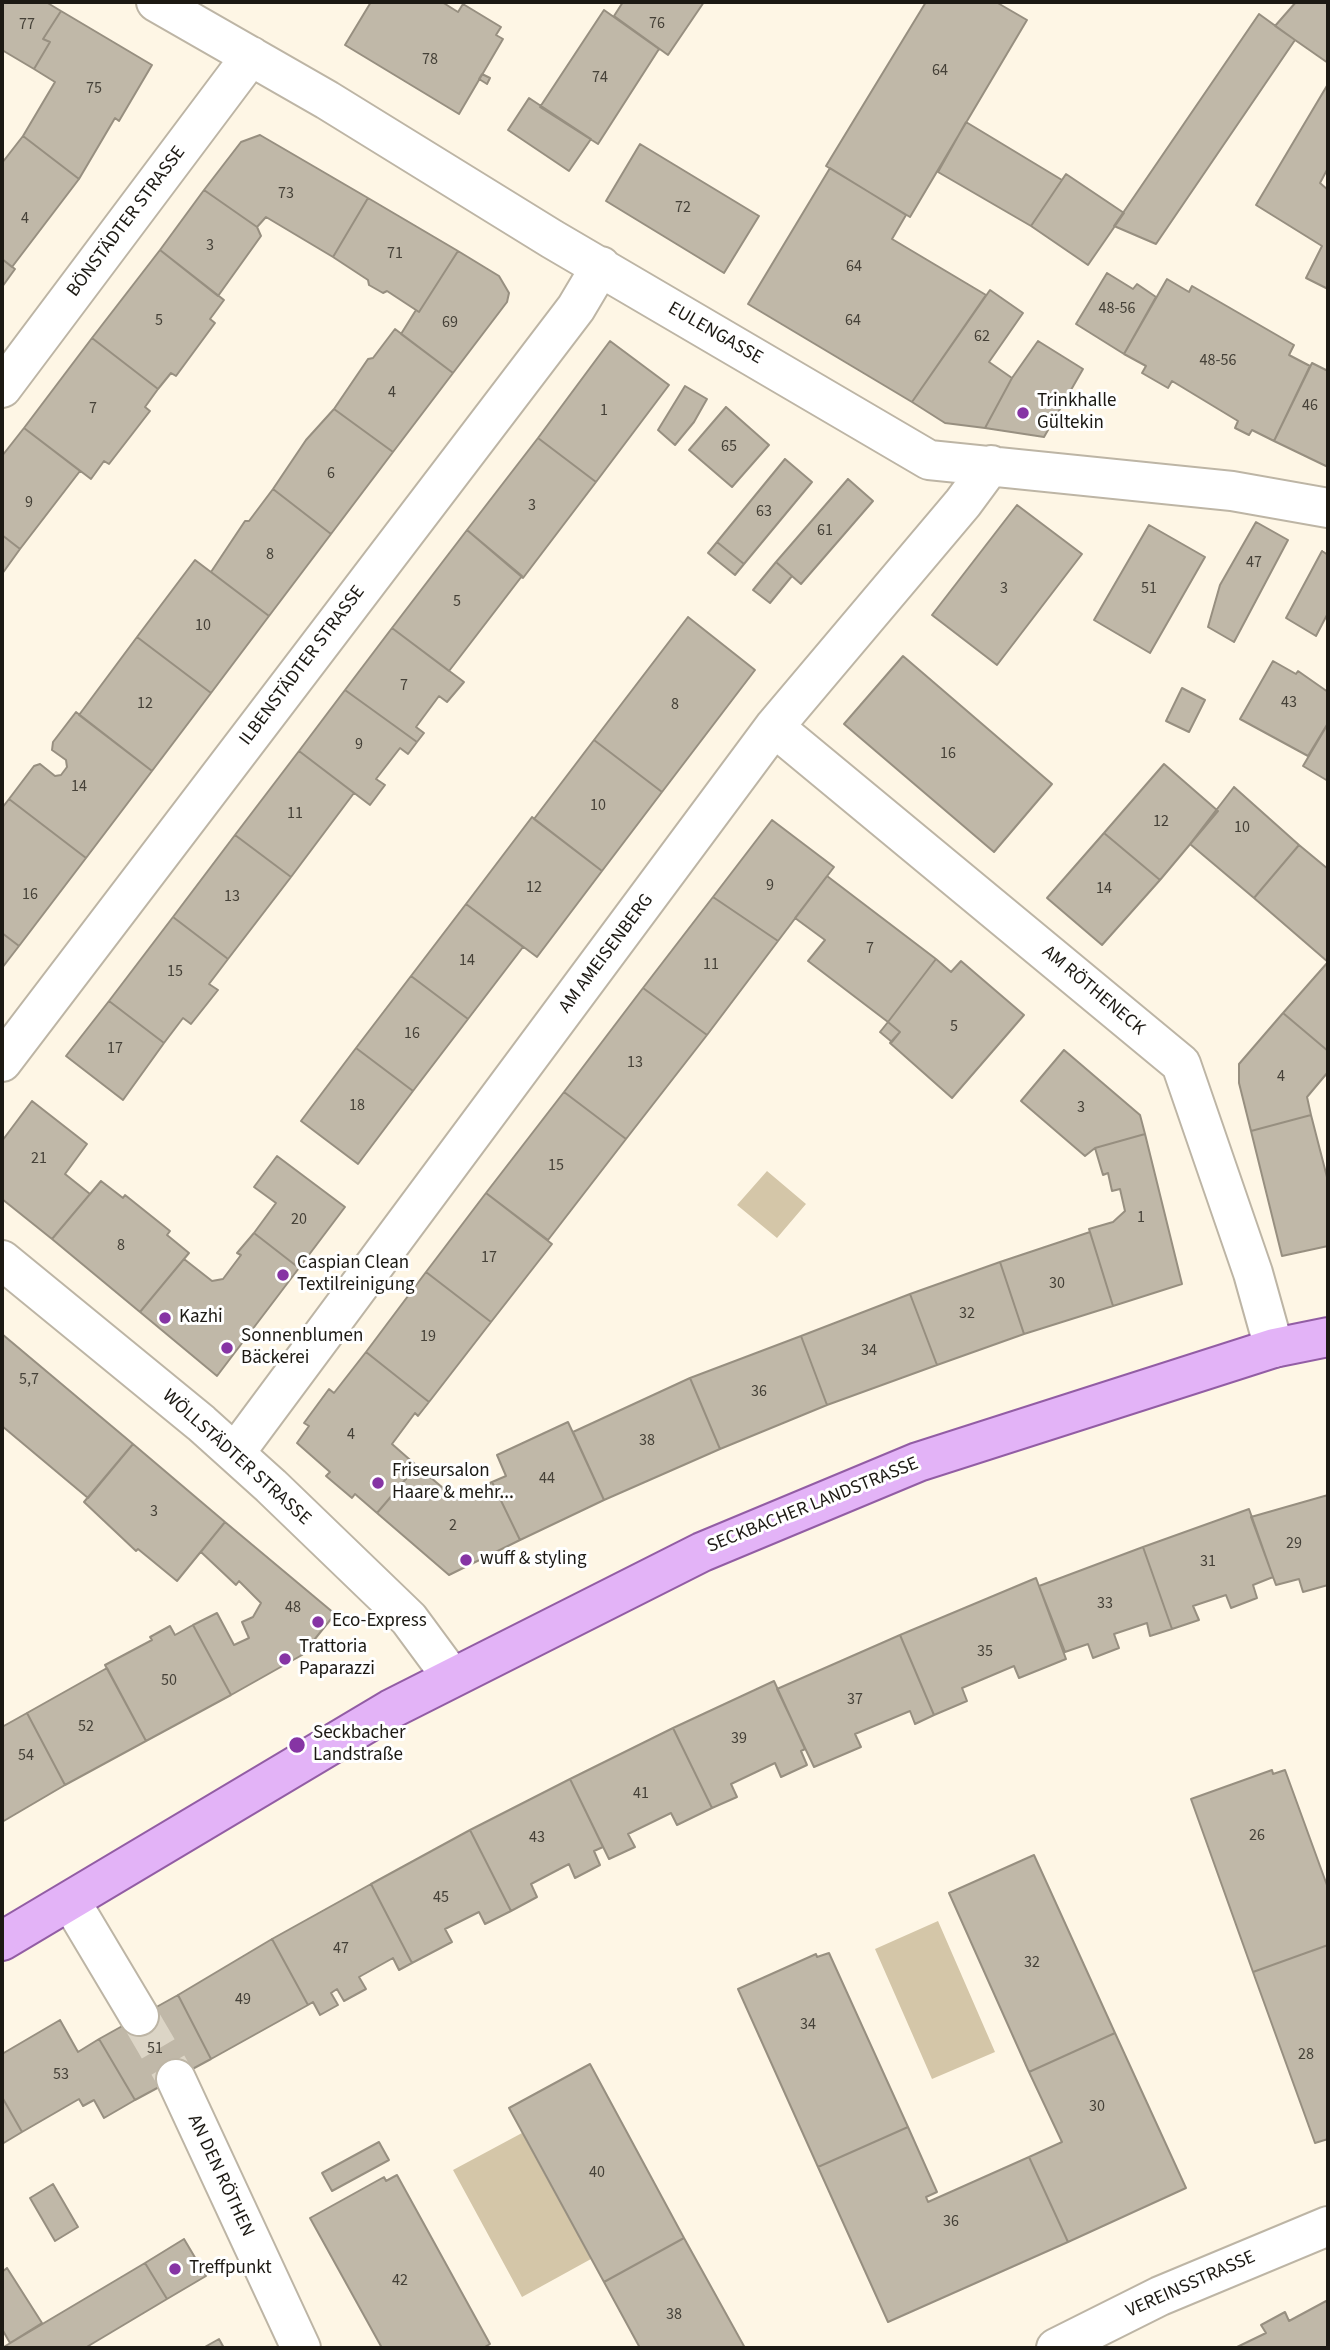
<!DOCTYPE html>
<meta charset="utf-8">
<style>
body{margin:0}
#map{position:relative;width:1330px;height:2350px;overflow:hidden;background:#fef6e5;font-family:"Source Sans 3",sans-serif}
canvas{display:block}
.frame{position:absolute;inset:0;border:4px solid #1c1913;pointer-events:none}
</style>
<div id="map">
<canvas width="1330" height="2350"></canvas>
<div class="frame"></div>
</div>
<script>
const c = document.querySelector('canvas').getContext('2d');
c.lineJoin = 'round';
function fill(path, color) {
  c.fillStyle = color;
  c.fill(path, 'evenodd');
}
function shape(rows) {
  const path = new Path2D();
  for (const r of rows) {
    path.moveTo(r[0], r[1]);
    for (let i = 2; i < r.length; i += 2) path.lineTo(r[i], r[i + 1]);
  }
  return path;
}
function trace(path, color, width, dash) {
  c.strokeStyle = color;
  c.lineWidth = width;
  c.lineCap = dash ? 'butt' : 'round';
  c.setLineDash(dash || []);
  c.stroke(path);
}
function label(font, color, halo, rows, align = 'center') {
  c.font = font + ' "Source Sans 3",sans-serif';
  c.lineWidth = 6;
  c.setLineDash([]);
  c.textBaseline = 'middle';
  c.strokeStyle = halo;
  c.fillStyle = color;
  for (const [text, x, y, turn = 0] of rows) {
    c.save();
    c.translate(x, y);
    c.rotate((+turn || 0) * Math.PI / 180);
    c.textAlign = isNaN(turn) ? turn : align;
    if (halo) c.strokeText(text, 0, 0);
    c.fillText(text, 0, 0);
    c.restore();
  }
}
fill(shape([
 [767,1171,806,1204,777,1238,737,1205],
 [938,1921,995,2052,932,2079,875,1949],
 [522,2133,591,2259,522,2297,453,2170]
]), '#d4c6a8');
const building = shape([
 [2,2,46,2,61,11,43,39,50,42,34,69,2,50,2,2],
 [371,2,442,2,458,12,463,4,501,27,496,35,503,39,459,114,345,45,371,2],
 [623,2,704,2,668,55,614,16,623,2],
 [926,2,996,2,1027,20,910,217,826,166,926,2],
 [1296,2,1328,2,1328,63,1275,26,1296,2],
 [604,10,659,49,598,144,540,107,604,10],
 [61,11,152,65,119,121,115,118,79,179,23,136,55,82,34,69,50,42,43,39,61,11],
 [1259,14,1295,40,1156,244,1114,226,1259,14],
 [482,74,490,78,487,84,479,79,482,74],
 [1328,84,1328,168,1320,183,1328,190,1328,289,1306,278,1322,246,1256,205,1328,84],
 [529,98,591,139,569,171,508,130,529,98],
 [966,122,1062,180,1031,226,938,172,966,122],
 [260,135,368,198,333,257,266,217,257,227,204,190,241,142,260,135],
 [23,136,79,179,12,267,2,259,2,163,23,136],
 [640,144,759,216,724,273,606,201,640,144],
 [830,168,906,215,892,239,986,295,912,402,748,304,830,168],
 [1066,174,1124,213,1088,265,1031,226,1066,174],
 [204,190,257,227,261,236,218,296,160,250,204,190],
 [368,198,458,251,419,312,387,291,383,293,369,285,368,280,333,257,368,198],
 [160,250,224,300,210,319,215,323,176,376,171,373,158,389,92,338,160,250],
 [458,251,499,276,509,293,507,302,453,373,401,334,416,310,419,312,458,251],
 [2,259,15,269,2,287,2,259],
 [1107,273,1133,289,1137,284,1156,297,1124,354,1076,324,1107,273],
 [1167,279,1189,292,1192,286,1294,345,1289,355,1310,366,1274,441,1252,430,1249,435,1235,428,1238,421,1172,381,1168,388,1142,373,1146,366,1124,354,1167,279],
 [990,290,1023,313,989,362,1012,378,985,428,945,423,912,402,990,290],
 [395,329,453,373,393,452,334,409,368,359,373,358,395,329],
 [92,338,158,389,145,407,150,411,109,464,104,461,91,479,24,428,92,338],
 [610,341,669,385,596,482,538,438,610,341],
 [1038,341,1083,369,1044,437,985,428,1012,378,1038,341],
 [1312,363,1328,371,1328,467,1274,441,1312,363],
 [685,386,707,399,694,422,675,445,658,430,685,386],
 [726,407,769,445,732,487,689,450,726,407],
 [334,409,393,452,331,534,273,489,306,440,334,409],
 [24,428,80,471,20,549,2,535,2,456,24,428],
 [538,438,596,482,523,578,467,530,538,438],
 [785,459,812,482,744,564,717,542,785,459],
 [848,479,873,501,801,584,776,562,848,479],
 [273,489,331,534,269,616,211,572,245,521,249,521,273,489],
 [1017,505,1082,554,997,665,932,615,1017,505],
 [1256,522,1288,540,1234,642,1208,627,1220,585,1256,522],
 [1149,525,1205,557,1150,653,1094,620,1149,525],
 [467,530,522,576,449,671,392,628,467,530],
 [2,535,20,549,2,574,2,535],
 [717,542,744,564,735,575,708,553,717,542],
 [1322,551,1328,555,1328,613,1316,636,1286,618,1322,551],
 [195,560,269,616,211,693,137,637,195,560],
 [776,562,792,576,770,603,753,590,776,562],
 [688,617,755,670,662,792,594,740,688,617],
 [392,628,464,682,447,702,439,696,416,727,424,733,417,742,345,690,392,628],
 [137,637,211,693,152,771,79,715,137,637],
 [903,656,1052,784,994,852,844,724,903,656],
 [1273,661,1296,674,1298,671,1328,692,1328,723,1308,756,1240,719,1273,661],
 [1182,688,1205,700,1189,732,1166,721,1182,688],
 [345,690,417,742,408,754,400,748,376,779,385,785,370,805,299,751,345,690],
 [76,712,152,771,86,858,9,799,34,766,40,764,55,776,61,775,67,767,66,760,52,750,53,742,76,712],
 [1326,727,1328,728,1328,781,1303,766,1326,727],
 [594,740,662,792,602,871,534,819,594,740],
 [299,751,354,793,291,877,235,835,299,751],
 [1164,764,1218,811,1160,880,1104,833,1164,764],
 [1234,787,1299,845,1254,898,1190,844,1234,787],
 [9,799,86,858,19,946,2,933,2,808,9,799],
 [532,817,602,871,537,957,466,904,532,817],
 [772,820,834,867,778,941,713,897,772,820],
 [1104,833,1160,880,1102,945,1047,898,1104,833],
 [235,835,291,877,228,959,173,917,235,835],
 [1299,845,1328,869,1328,962,1254,898,1299,845],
 [827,876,936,959,888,1022,808,961,825,940,795,918,827,876],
 [713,897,778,941,707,1035,643,988,713,897],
 [466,904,523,947,468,1019,411,976,466,904],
 [173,917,228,959,209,984,218,990,191,1024,183,1018,164,1043,109,1001,173,917],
 [2,933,19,946,2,968,2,933],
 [936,959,951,972,961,961,1024,1015,952,1098,890,1043,900,1032,888,1022,936,959],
 [1328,962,1328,1051,1283,1013,1328,962],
 [411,976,468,1019,413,1091,356,1048,411,976],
 [643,988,707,1035,626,1139,564,1092,643,988],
 [109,1001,164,1043,123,1100,66,1056,109,1001],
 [1283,1013,1328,1051,1328,1072,1307,1097,1311,1115,1251,1131,1239,1083,1239,1064,1283,1013],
 [888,1022,900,1032,892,1042,880,1032,888,1022],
 [356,1048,413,1091,358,1164,301,1121,356,1048],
 [1064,1050,1140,1115,1145,1134,1095,1148,1085,1156,1021,1101,1064,1050],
 [564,1092,626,1139,548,1240,486,1193,564,1092],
 [32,1101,87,1144,65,1174,90,1194,52,1239,2,1199,2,1141,32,1101],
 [1311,1115,1328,1181,1328,1246,1282,1256,1251,1131,1311,1115],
 [1145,1134,1182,1284,1113,1306,1089,1229,1113,1222,1125,1211,1120,1189,1112,1191,1108,1173,1103,1175,1095,1148,1145,1134],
 [277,1156,345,1207,299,1268,254,1233,276,1203,254,1187,277,1156],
 [101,1181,123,1198,125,1195,170,1231,167,1235,189,1253,140,1312,52,1239,101,1181],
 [486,1193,552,1244,491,1322,426,1272,486,1193],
 [1090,1232,1113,1306,1024,1334,1000,1262,1090,1232],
 [254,1233,299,1268,217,1376,140,1312,184,1259,212,1281,223,1279,241,1255,237,1253,254,1233],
 [1000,1262,1024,1334,937,1365,910,1294,1000,1262],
 [426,1272,491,1322,429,1402,366,1352,426,1272],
 [910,1294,937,1365,827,1405,801,1336,910,1294],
 [2,1334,133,1444,88,1498,2,1426,2,1334],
 [801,1336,827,1405,720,1449,690,1378,801,1336],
 [366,1352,429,1402,418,1416,415,1413,392,1444,417,1466,377,1513,355,1494,352,1498,326,1476,330,1472,297,1443,309,1426,304,1423,329,1389,334,1393,366,1352],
 [690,1378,720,1449,604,1500,573,1432,690,1378],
 [568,1422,604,1500,520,1540,492,1482,506,1476,497,1455,568,1422],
 [133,1444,225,1522,177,1581,138,1549,136,1551,84,1502,133,1444],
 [417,1466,456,1499,492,1482,520,1540,449,1575,377,1513,417,1466],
 [1328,1495,1328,1585,1303,1592,1299,1579,1276,1585,1251,1517,1328,1495],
 [1249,1509,1273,1577,1253,1585,1257,1598,1231,1608,1226,1595,1193,1606,1199,1620,1172,1629,1143,1547,1249,1509],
 [225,1522,335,1614,302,1655,231,1695,193,1625,217,1613,234,1645,249,1638,242,1622,253,1617,261,1603,239,1581,236,1585,201,1552,225,1522],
 [1143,1547,1172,1629,1150,1636,1147,1623,1114,1634,1119,1648,1093,1658,1088,1644,1065,1652,1039,1586,1143,1547],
 [1036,1578,1066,1659,1019,1678,1014,1666,962,1688,967,1701,934,1715,900,1635,1036,1578],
 [193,1625,231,1695,146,1741,105,1665,152,1640,150,1637,170,1626,175,1635,193,1625],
 [900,1635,934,1715,915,1724,910,1711,855,1734,861,1747,814,1767,777,1689,900,1635],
 [107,1668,146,1741,65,1785,27,1713,107,1668],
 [774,1681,805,1749,801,1751,807,1765,781,1777,775,1763,731,1784,737,1797,712,1808,673,1728,774,1681],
 [27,1713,65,1785,2,1822,2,1727,27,1713],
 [673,1728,712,1808,677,1825,671,1813,628,1834,635,1847,609,1859,570,1779,673,1728],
 [1272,1770,1273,1774,1285,1770,1328,1888,1328,1945,1253,1972,1191,1799,1272,1770],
 [570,1779,603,1847,594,1851,600,1865,575,1878,569,1864,531,1884,537,1897,511,1911,470,1830,570,1779],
 [470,1830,511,1911,485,1924,479,1912,445,1929,452,1942,412,1963,371,1884,470,1830],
 [1034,1855,1115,2033,1029,2072,949,1893,1034,1855],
 [371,1884,412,1963,399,1970,393,1958,359,1977,366,1989,344,2001,337,1989,331,1993,338,2005,320,2015,313,2002,308,2005,272,1939,371,1884],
 [272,1939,308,2005,211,2059,178,1995,272,1939],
 [1328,1945,1328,2139,1315,2143,1253,1972,1328,1945],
 [829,1953,908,2127,818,2167,738,1989,816,1954,817,1957,829,1953],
 [178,1995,211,2059,135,2100,99,2039,178,1995],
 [60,2020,78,2052,99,2039,135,2100,104,2118,94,2100,83,2106,79,2099,22,2132,2,2097,2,2054,60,2020],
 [1115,2033,1186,2188,1068,2242,1029,2157,1062,2142,1029,2072,1115,2033],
 [590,2064,684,2238,604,2282,509,2108,590,2064],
 [2,2097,22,2132,2,2144,2,2097],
 [908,2127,937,2192,926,2197,928,2202,1029,2157,1068,2242,888,2322,818,2167,908,2127],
 [379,2142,389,2160,332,2191,322,2173,379,2142],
 [397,2175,490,2344,483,2348,382,2348,310,2218,384,2177,386,2181,397,2175],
 [53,2184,78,2227,55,2241,30,2198,53,2184],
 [684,2238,745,2348,640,2348,604,2282,684,2238],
 [184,2239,206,2276,167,2299,145,2263,184,2239],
 [145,2263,167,2299,85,2348,2,2348,145,2263],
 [7,2268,42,2323,10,2343,2,2329,2,2272,7,2268],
 [1328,2300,1328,2348,1235,2348,1266,2333,1261,2325,1285,2312,1289,2321,1328,2300],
 [219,2339,224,2348,203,2348,219,2339]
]);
fill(building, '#c0b8a8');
trace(building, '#978f80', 2);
trace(shape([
 [139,2016,176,2079]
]), '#dcd5c6', 38, [38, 19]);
const minor = shape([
 [156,2,327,100,552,239,929,460,1232,491,1328,508],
 [2,388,251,56],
 [774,727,1181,1064,1253,1273,1274,1348],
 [2,1062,576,308,601,266],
 [2,1260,201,1423,271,1486,409,1619,451,1676],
 [235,1453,774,727,963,503,991,465],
 [71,1902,139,2016],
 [176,2079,301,2348],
 [1056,2348,1160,2296,1328,2226]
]);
const major = shape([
 [2,1941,391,1709,702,1552,918,1462,1274,1348,1328,1337]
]);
trace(minor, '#bdb5a5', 42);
trace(major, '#925da4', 42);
trace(minor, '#fff', 38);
trace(major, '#e3b3f7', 38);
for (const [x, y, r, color] of [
 [1023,413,7,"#8634a4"],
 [283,1275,7,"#8634a4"],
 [165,1318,7,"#8634a4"],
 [227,1348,7,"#8634a4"],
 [378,1483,7,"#8634a4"],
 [466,1560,7,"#8634a4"],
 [318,1622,7,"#8634a4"],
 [285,1659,7,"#8634a4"],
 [297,1745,9,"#8634a4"],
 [175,2269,7,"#8634a4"]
]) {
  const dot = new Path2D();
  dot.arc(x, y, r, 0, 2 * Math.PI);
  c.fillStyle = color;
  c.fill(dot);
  trace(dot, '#fff', 2.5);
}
label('16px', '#454138', null, [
 ["76",657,24],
 ["77",27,25],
 ["78",430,60],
 ["64",940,71],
 ["74",600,78],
 ["75",94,89],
 ["73",286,194],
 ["72",683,208],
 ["4",25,219],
 ["3",210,246],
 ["71",395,254],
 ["64",854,267],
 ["48-56",1117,309],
 ["5",159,321],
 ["64",853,321],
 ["69",450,323],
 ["62",982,337],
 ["48-56",1218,361],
 ["4",392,393],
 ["46",1310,406],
 ["7",93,409],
 ["1",604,411],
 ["65",729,447],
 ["6",331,474],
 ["9",29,503],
 ["3",532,506],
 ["63",764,512],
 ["61",825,531],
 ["8",270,555],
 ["47",1254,563],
 ["3",1004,589],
 ["51",1149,589],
 ["5",457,602],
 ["10",203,626],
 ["7",404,686],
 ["43",1289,703],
 ["12",145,704],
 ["8",675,705],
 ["9",359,745],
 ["16",948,754],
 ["14",79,787],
 ["10",598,806],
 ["11",295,814],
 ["12",1161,822],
 ["10",1242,828],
 ["9",770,886],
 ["12",534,888],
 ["14",1104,889],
 ["16",30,895],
 ["13",232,897],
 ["7",870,949],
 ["14",467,961],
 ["11",711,965],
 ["15",175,972],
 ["5",954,1027],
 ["16",412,1034],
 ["17",115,1049],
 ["13",635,1063],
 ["4",1281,1077],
 ["18",357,1106],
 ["3",1081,1108],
 ["21",39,1159],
 ["15",556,1166],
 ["1",1141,1218],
 ["20",299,1220],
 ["8",121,1246],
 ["17",489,1258],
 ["30",1057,1284],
 ["32",967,1314],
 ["19",428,1337],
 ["34",869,1351],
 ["5,7",29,1380],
 ["36",759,1392],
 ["4",351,1435],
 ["38",647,1441],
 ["44",547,1479],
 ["3",154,1512],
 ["2",453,1526],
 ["29",1294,1544],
 ["31",1208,1562],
 ["33",1105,1604],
 ["48",293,1608],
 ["35",985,1652],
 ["50",169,1681],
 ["37",855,1700],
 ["52",86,1727],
 ["39",739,1739],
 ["54",26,1756],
 ["41",641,1794],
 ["26",1257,1836],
 ["43",537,1838],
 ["45",441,1898],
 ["47",341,1949],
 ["32",1032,1963],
 ["49",243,2000],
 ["34",808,2025],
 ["51",155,2049],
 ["28",1306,2055],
 ["53",61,2075],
 ["30",1097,2107],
 ["40",597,2173],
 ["36",951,2222],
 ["42",400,2281],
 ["38",674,2315]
]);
label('19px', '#1c1913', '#fff', [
 ["BÖNSTÄDTER STRASSE",127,222,-53],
 ["EULENGASSE",715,334,30],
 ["ILBENSTÄDTER STRASSE",303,666,-53],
 ["AM AMEISENBERG",607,954,-53],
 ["AM RÖTHENECK",1093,991,40],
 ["WÖLLSTÄDTER STRASSE",236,1458,42],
 ["SECKBACHER LANDSTRASSE",813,1506,-22],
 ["AN DEN RÖTHEN",220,2176,65],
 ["VEREINSSTRASSE",1191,2285,-24]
]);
label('19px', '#1c1913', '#fff', [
 ["Trinkhalle",1037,402],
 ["Gültekin",1037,424],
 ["Caspian Clean",297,1264],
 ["Textilreinigung",297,1286],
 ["Kazhi",179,1318],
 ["Sonnenblumen",241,1337],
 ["Bäckerei",241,1359],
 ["Friseursalon",392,1472],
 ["Haare & mehr...",392,1494],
 ["wuff & styling",480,1560],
 ["Eco-Express",332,1622],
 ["Trattoria",299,1648],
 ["Paparazzi",299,1670],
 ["Seckbacher",313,1734],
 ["Landstraße",313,1756],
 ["Treffpunkt",189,2269]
], 'left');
</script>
